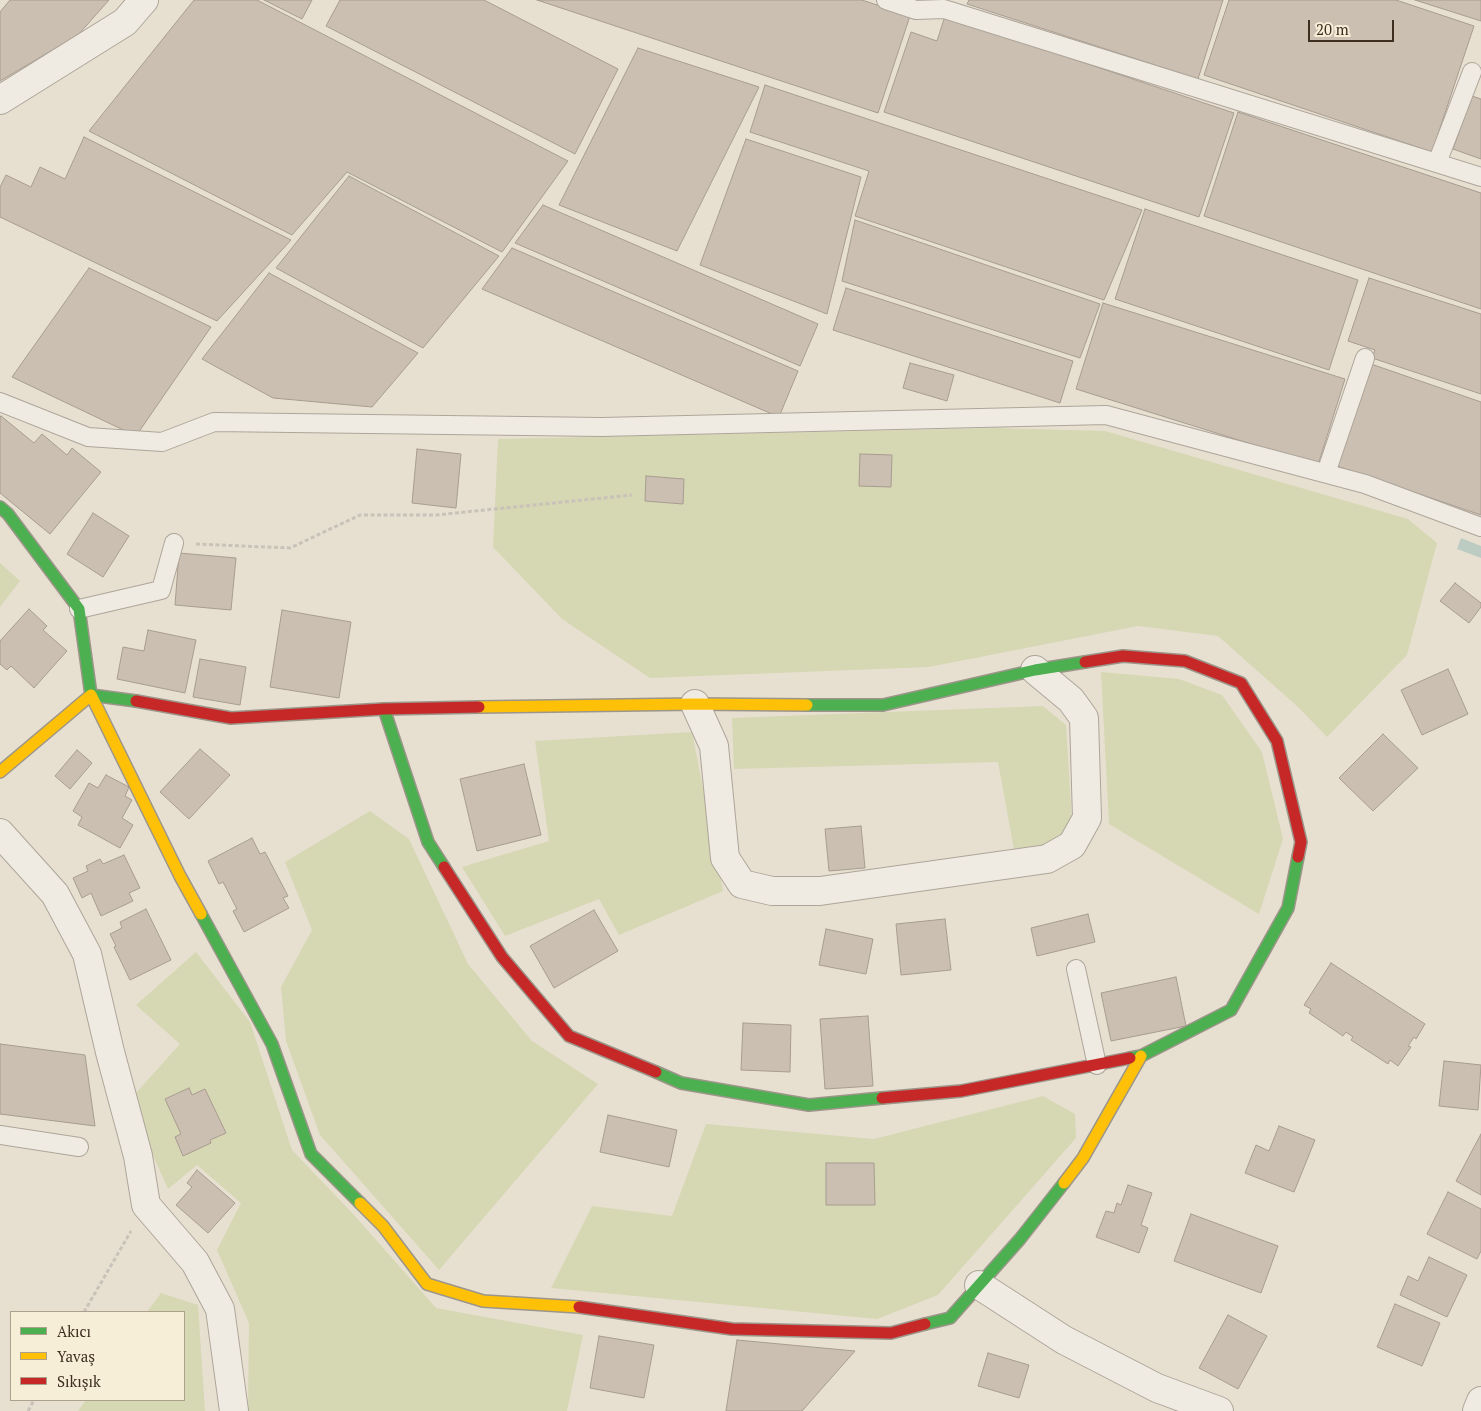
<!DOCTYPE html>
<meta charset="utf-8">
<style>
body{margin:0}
#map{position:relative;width:1481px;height:1411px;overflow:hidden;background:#e7e0d1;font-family:"PT Serif",serif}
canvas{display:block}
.legend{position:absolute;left:10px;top:1311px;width:175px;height:90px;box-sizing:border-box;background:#f7eed8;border:1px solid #ada18e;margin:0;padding:6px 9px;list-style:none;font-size:15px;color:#3d2e20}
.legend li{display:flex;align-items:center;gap:10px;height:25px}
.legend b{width:25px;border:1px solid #ada18e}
.scale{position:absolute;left:1308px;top:20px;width:86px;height:22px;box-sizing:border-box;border:2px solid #3d2e20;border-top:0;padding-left:6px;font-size:15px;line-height:18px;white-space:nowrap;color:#3d2e20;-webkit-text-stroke:4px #f7eed8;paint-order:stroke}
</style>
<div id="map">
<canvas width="1481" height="1411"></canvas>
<ul class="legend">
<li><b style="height:6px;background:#4caf50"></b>Akıcı</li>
<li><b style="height:6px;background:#ffc107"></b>Yavaş</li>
<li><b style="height:6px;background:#c62828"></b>Sıkışık</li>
</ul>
<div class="scale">20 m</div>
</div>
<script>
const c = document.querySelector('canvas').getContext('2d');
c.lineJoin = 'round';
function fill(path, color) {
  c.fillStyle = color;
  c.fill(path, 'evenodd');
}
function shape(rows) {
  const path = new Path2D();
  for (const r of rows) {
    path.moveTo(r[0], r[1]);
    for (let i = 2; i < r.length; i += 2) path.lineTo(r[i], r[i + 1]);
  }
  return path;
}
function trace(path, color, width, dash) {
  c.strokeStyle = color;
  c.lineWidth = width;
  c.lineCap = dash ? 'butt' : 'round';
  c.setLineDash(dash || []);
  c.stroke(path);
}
fill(shape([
 [997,428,1105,431,1408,519,1437,543,1407,655,1327,737,1298,707,1218,636,1138,626,929,667,650,678,562,619,493,547,498,439],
 [0,563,20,581,0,607],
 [1101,672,1179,679,1222,695,1262,752,1283,839,1259,914,1109,824],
 [1043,706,1066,725,1072,823,1057,840,1015,855,998,762,734,769,732,718],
 [692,732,723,891,619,935,599,899,505,936,462,867,549,841,535,741],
 [370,811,409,839,468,964,532,1041,598,1084,439,1270,320,1135,286,1041,281,987,312,930,285,862],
 [196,952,250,1022,292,1150,355,1216,436,1308,583,1335,567,1411,248,1411,249,1323,217,1250,241,1203,197,1165,168,1189,143,1133,135,1094,180,1044,136,1005],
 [1043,1096,1075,1114,1076,1138,938,1295,877,1319,551,1288,592,1206,672,1216,706,1124,874,1139],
 [161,1293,198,1305,205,1411,78,1411,86,1400,184,1400,184,1312,147,1312]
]), '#d6d7b3');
fill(shape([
 [1461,538,1481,546,1481,558,1457,549]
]), '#bcccc2');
const building = shape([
 [10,0,109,0,78,35,0,81,0,12,10,0],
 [194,0,257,0,568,161,502,252,347,172,292,235,89,131,194,0],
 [264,0,312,0,302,19,264,0],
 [340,0,484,0,618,69,575,154,326,26,340,0],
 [537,0,862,0,910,16,878,113,537,0],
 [969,0,1223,0,1198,79,967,4,969,0],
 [1229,0,1396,0,1474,26,1432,152,1204,75,1229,0],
 [1415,0,1481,0,1481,21,1415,0],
 [945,16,1234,113,1199,217,884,112,911,32,937,41,945,16],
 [638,48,759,87,677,251,559,205,638,48],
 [765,85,1142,210,1104,300,855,216,869,171,750,132,765,85],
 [1472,96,1481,99,1481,159,1453,149,1472,96],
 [1238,112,1481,193,1481,309,1204,216,1238,112],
 [84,137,291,240,217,321,0,217,0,187,6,175,31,187,40,167,65,179,84,137],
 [746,139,861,177,827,314,700,265,746,139],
 [349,176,499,256,423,348,276,268,349,176],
 [543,205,818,324,800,366,515,243,543,205],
 [1145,209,1358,280,1329,370,1115,299,1145,209],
 [855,220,1100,304,1080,358,842,281,855,220],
 [512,248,798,371,779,417,482,289,512,248],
 [89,268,211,327,136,436,12,377,89,268],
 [269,273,418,353,372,407,273,398,202,359,269,273],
 [1369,278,1481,314,1481,394,1372,358,1375,350,1348,341,1369,278],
 [846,288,1073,361,1060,403,833,330,846,288],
 [1103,303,1345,379,1318,465,1076,389,1103,303],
 [910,363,954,375,947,401,903,388,910,363],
 [1371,364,1481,402,1481,515,1337,466,1371,364],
 [1,416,34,443,42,434,67,455,72,448,101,472,50,534,0,493,0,417,1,416],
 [417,449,461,454,456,508,412,503,417,449],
 [860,454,892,455,891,487,859,486,860,454],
 [646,476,684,479,683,504,645,501,646,476],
 [93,513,129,536,103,577,67,554,93,513],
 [179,553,236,558,231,610,175,605,179,553],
 [1455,583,1481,603,1481,607,1469,623,1440,601,1455,583],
 [29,609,47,626,43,630,67,651,34,688,11,666,7,670,0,664,0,641,29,609],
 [282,610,351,622,339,698,270,687,282,610],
 [148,630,196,640,185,693,117,679,123,647,144,651,148,630],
 [200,659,246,667,240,705,193,697,200,659],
 [1448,669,1468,714,1422,735,1401,690,1448,669],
 [1383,734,1418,768,1373,811,1339,778,1383,734],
 [200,749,230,775,189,819,160,792,200,749],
 [77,750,92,763,70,789,55,776,77,750],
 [524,764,541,835,477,851,460,779,524,764],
 [106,775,129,787,125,796,132,800,122,818,133,825,120,848,78,825,82,817,73,811,89,783,98,788,106,775],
 [861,826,865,868,829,871,825,829,861,826],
 [252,838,260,854,265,852,288,896,283,898,289,908,244,932,233,911,237,909,223,882,219,884,208,861,252,838],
 [124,855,140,888,129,893,133,901,101,916,91,893,82,898,73,878,88,871,86,866,100,859,103,864,124,855],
 [146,909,171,960,130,980,114,947,116,946,110,934,122,928,120,922,146,909],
 [594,910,618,951,554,988,530,946,594,910],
 [1088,914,1095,942,1037,956,1031,928,1088,914],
 [945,919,951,970,901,975,896,924,945,919],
 [826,929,873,939,866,974,819,965,826,929],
 [1331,963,1425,1024,1416,1039,1414,1037,1408,1046,1411,1047,1398,1066,1390,1060,1388,1064,1351,1040,1353,1037,1346,1032,1343,1036,1309,1013,1311,1009,1304,1005,1331,963],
 [1176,977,1186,1026,1111,1041,1101,993,1176,977],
 [868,1016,873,1086,825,1089,820,1019,868,1016],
 [743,1023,791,1025,790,1072,741,1070,743,1023],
 [0,1044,85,1055,95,1126,0,1114,0,1044],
 [1444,1061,1481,1065,1478,1110,1439,1106,1444,1061],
 [189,1088,192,1095,205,1089,226,1133,210,1140,211,1143,183,1156,175,1137,181,1134,165,1099,189,1088],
 [608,1115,677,1130,669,1167,600,1152,608,1115],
 [1279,1126,1315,1140,1294,1192,1245,1173,1256,1145,1269,1151,1279,1126],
 [1481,1134,1481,1195,1456,1181,1481,1134],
 [826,1163,874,1163,875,1205,826,1205,826,1163],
 [197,1170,235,1203,208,1233,176,1205,192,1187,187,1183,197,1170],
 [1128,1185,1152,1193,1141,1225,1148,1228,1139,1253,1096,1237,1106,1211,1114,1213,1117,1203,1121,1205,1128,1185],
 [1448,1192,1481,1209,1481,1251,1477,1259,1427,1234,1448,1192],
 [1191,1214,1278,1246,1261,1293,1174,1261,1191,1214],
 [1429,1257,1467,1275,1447,1317,1400,1295,1408,1276,1418,1281,1429,1257],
 [1395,1304,1440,1323,1422,1366,1377,1347,1395,1304],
 [1228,1315,1267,1336,1238,1389,1199,1368,1228,1315],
 [599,1336,654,1345,644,1398,590,1388,599,1336],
 [737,1340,855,1351,802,1411,726,1411,737,1340],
 [988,1353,1029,1365,1019,1398,978,1386,988,1353]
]);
fill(building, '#cbbfb2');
trace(building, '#a89c90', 1);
const lane = shape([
 [886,0,916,10,944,9,1481,177],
 [1437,163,1472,72],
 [0,402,88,437,162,442,214,422,602,427,1106,415,1365,484,1481,527],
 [1326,473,1365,358],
 [79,609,161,590,174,543],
 [1076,969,1097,1065],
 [0,1135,79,1147]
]);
const street = shape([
 [0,100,125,22,144,0],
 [695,704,714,746,725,858,742,884,772,891,820,891,1047,859,1072,845,1087,818,1084,718,1071,700,1035,670],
 [0,833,55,894,87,954,110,1052,138,1156,146,1205,195,1262,220,1309,234,1411],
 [979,1285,1064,1340,1157,1388,1219,1411],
 [1477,1411,1481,1401]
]);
const fast = shape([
 [0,507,8,514,79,609,91,695,136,701],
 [807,705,883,705,1035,670,1085,662],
 [384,709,428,842,444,867],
 [201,914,272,1044,311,1154,360,1203],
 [1130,1058,1141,1056,1231,1010,1288,908,1298,857],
 [656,1072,681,1083,809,1105,882,1098],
 [925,1324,950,1318,1020,1239,1064,1183]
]);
const slow = shape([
 [479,707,695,704,807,705],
 [0,772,91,695,180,876,201,914],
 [1064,1183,1083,1158,1141,1056],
 [360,1203,383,1226,427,1284,483,1301,579,1307]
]);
const jam = shape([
 [1085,662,1123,656,1185,661,1241,683,1277,741,1301,842,1298,857],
 [136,701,231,718,384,709,479,707],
 [444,867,502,957,569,1036,656,1072],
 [882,1098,961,1091,1130,1058],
 [579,1307,732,1329,891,1333,925,1324]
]);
trace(lane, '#ada599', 20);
trace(street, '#ada599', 30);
trace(fast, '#9c958a', 14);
trace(slow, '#9c958a', 14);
trace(jam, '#9c958a', 14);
trace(shape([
 [196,544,290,548,360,515,436,515,632,495],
 [84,1312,131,1231],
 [28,1411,34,1400]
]), '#c8c2b9', 3, [4, 2.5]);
trace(lane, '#efebe3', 18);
trace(street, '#efebe3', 28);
trace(fast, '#4caf50', 11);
trace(slow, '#ffc107', 11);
trace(jam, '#c62828', 11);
</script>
